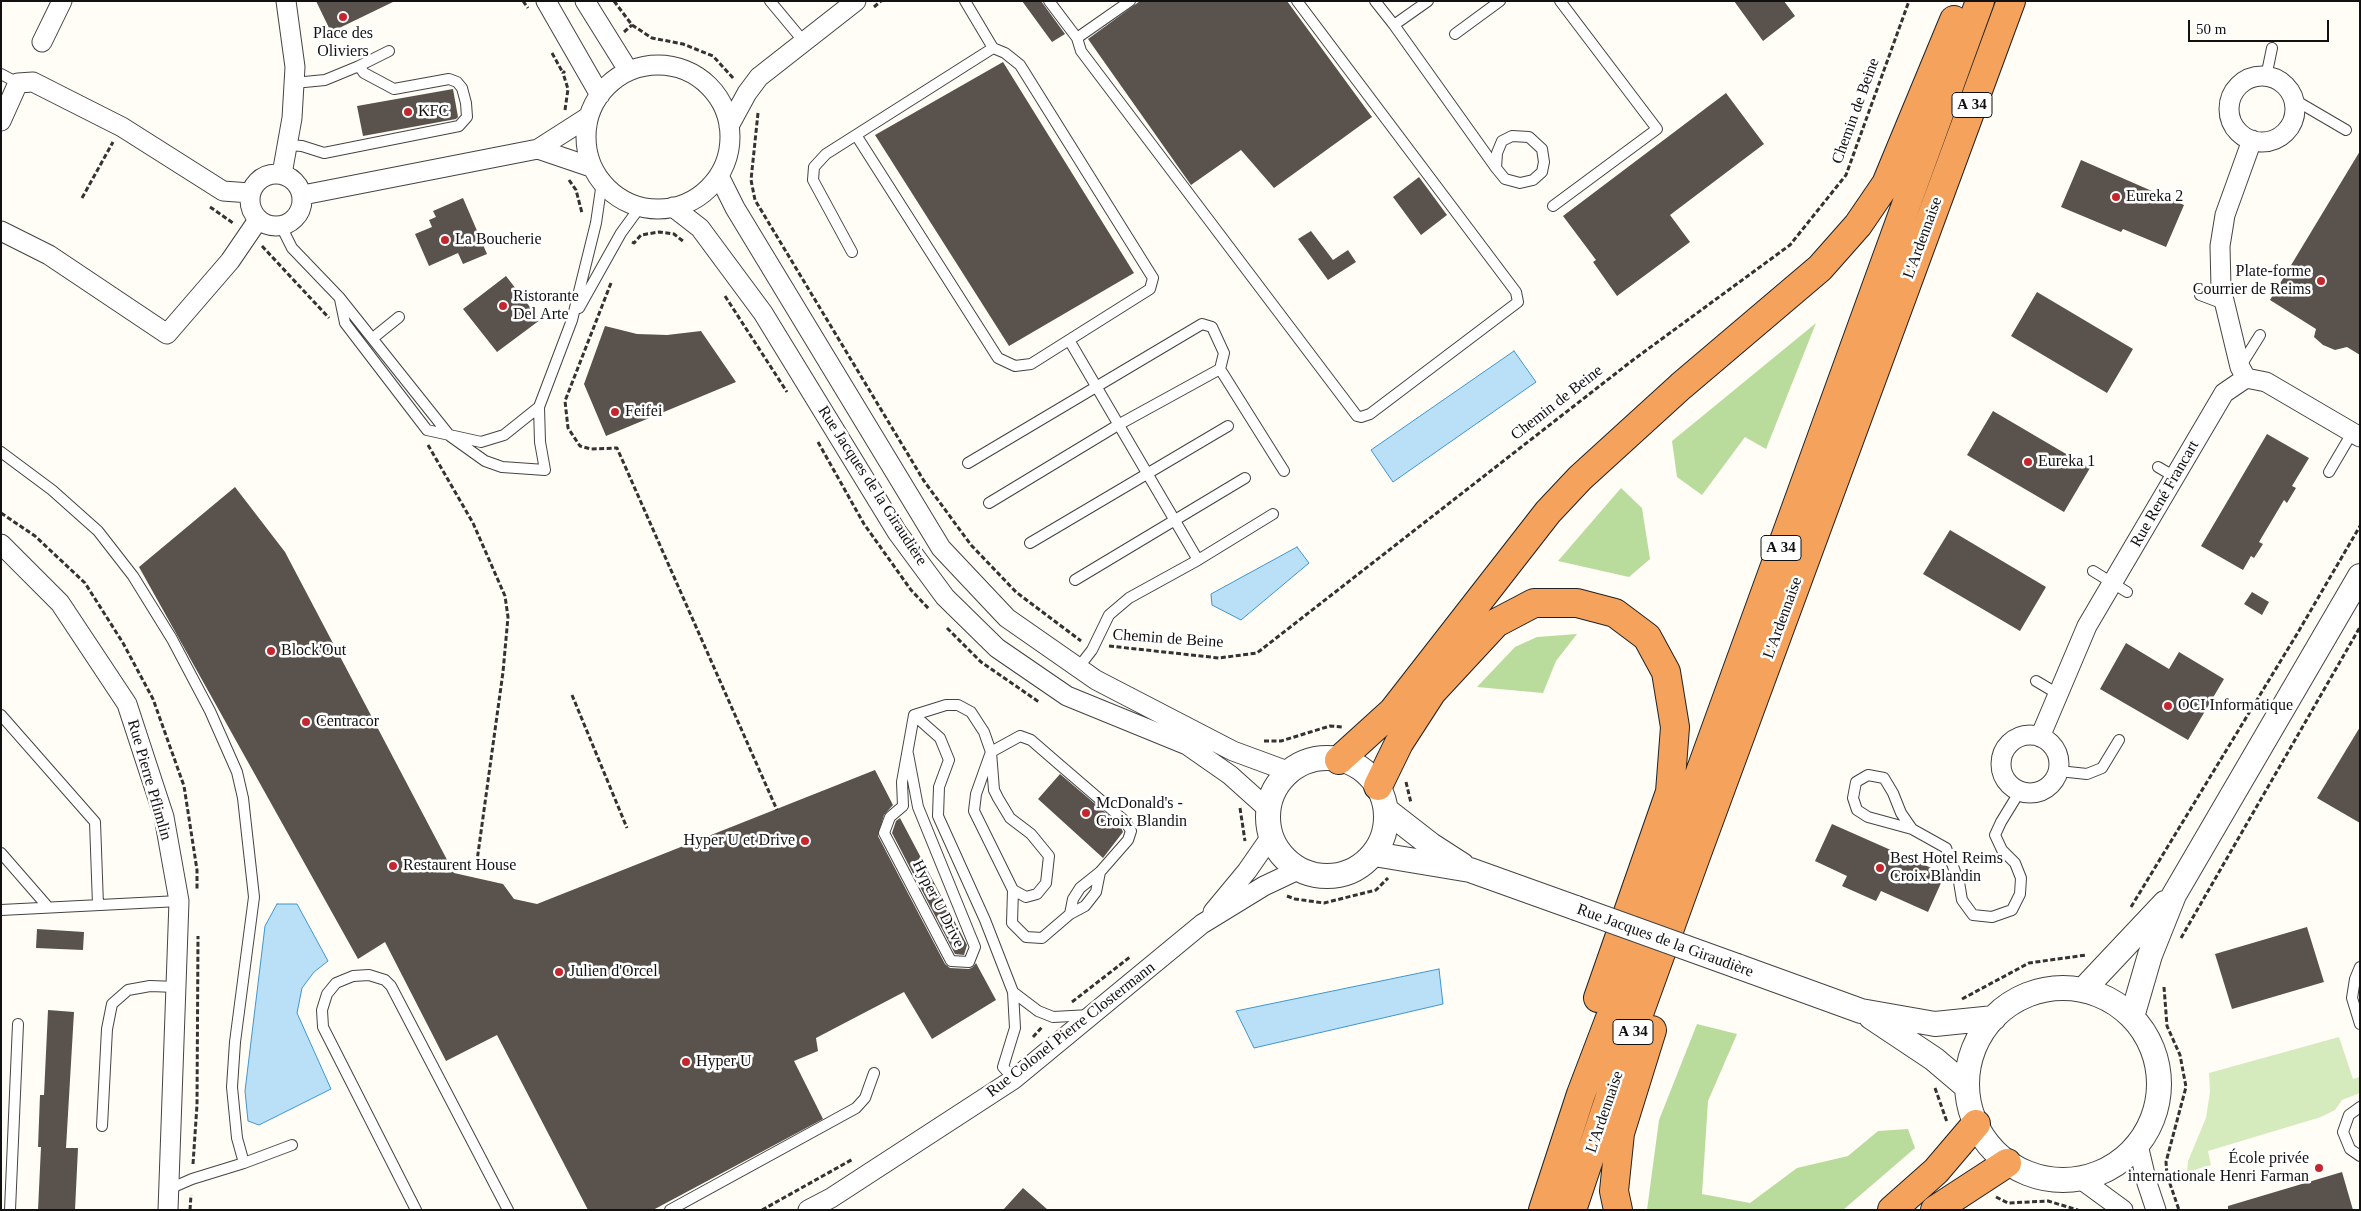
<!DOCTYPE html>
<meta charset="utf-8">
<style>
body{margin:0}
#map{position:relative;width:2361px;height:1211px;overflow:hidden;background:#fffdf5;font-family:"Times New Roman",serif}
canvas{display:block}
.frame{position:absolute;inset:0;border:2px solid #111;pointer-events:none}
.scale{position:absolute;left:2188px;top:20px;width:141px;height:22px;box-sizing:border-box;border:2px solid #111;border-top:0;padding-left:6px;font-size:15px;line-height:18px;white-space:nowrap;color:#111;-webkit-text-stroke:4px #fff;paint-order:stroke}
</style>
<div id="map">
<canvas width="2361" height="1211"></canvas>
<div class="frame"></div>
<div class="scale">50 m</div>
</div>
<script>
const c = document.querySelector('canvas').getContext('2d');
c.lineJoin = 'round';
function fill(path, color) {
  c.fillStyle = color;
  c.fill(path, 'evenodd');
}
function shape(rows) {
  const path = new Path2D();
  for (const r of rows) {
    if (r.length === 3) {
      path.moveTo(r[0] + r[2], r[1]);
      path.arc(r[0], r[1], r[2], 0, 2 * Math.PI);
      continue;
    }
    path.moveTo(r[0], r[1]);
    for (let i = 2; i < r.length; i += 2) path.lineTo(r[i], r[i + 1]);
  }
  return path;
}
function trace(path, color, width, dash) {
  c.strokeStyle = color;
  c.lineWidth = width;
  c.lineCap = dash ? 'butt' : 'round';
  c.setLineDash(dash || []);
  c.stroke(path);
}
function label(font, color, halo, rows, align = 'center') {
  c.font = font + ' "Times New Roman",serif';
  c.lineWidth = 5;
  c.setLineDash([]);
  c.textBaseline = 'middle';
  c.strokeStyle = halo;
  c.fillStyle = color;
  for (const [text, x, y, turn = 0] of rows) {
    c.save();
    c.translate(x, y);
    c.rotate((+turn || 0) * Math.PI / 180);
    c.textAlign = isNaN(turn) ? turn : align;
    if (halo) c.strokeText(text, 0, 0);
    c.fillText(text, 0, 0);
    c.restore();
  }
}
fill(shape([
 [2339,1037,2353,1079,2360,1077,2360,1093,2342,1100,2335,1110,2321,1117,2208,1151,2211,1165,2187,1172,2188,1161,2206,1118,2210,1092,2209,1073]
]), '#d5ebbd');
fill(shape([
 [1816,323,1766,449,1745,437,1702,495,1677,477,1672,441],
 [1621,488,1642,508,1650,559,1629,577,1558,561],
 [1577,634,1556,661,1543,693,1477,687,1515,647,1537,637],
 [1697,1024,1737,1034,1708,1101,1702,1194,1750,1203,1797,1168,1848,1156,1878,1131,1908,1129,1915,1148,1843,1210,1647,1210,1659,1120]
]), '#b9dc9c');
const water = shape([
 [1514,351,1536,382,1393,482,1371,450,1514,351],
 [1297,547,1309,563,1241,620,1212,605,1211,594,1297,547],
 [277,904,297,904,328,961,314,972,302,988,297,1013,331,1089,259,1125,248,1121,245,1091,265,926,277,904],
 [1439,969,1443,1004,1254,1048,1236,1011,1439,969]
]);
fill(water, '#b9e0f7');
trace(water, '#3f96cf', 1);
fill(shape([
 [316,1,395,1,331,32],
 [1022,1,1041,1,1065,34,1052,42],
 [1140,1,1287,1,1372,117,1274,188,1241,150,1191,185,1088,39],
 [1734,1,1784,1,1795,16,1763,41],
 [1003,62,1134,273,1009,346,875,135],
 [453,89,458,117,456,119,363,136,357,106],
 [1726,93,1764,144,1670,215,1690,242,1617,296,1593,262,1596,260,1563,216],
 [2360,151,2360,355,2347,347,2335,350,2323,345,2314,337,2316,329,2270,300],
 [2081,160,2184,205,2166,247,2123,229,2121,232,2061,207],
 [1419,177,1447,215,1421,235,1393,197],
 [463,198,487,254,463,264,458,253,429,266,415,234,432,227,429,220,436,217,433,211],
 [1311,231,1333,260,1348,250,1356,262,1328,280,1298,239],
 [506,276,540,320,497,352,463,309],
 [2037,292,2133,349,2107,393,2011,336],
 [605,326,637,334,667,335,701,331,736,382,606,436,584,384],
 [1993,411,2090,468,2064,512,1967,455],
 [2267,434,2309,458,2292,486,2296,488,2287,503,2284,500,2259,542,2263,544,2254,558,2251,556,2243,570,2201,546],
 [235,487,285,552,454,873,503,884,514,899,537,904,875,770,893,805,884,815,878,836,945,964,950,968,969,969,973,967,976,963,996,1000,932,1039,904,992,816,1038,818,1051,794,1061,823,1119,653,1210,588,1210,497,1035,446,1061,385,942,358,959,139,567],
 [1950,530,2046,587,2020,631,1923,574],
 [2252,592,2269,602,2262,615,2244,604],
 [2126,643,2169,669,2179,652,2224,679,2188,740,2100,689],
 [2360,727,2360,823,2317,798],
 [1060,774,1120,825,1123,832,1103,858,1038,799],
 [900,818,967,945,964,955,955,954,892,833,896,821],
 [1832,824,1945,874,1928,912,1881,891,1876,901,1842,886,1847,876,1815,861],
 [2307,927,2324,982,2232,1009,2215,954],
 [37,929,84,932,83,950,36,948],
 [48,1010,74,1012,66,1148,78,1148,75,1210,38,1210,41,1147,38,1147,40,1095,44,1095],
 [2342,1172,2353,1210,2228,1210,2228,1206],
 [1023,1188,1048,1210,1003,1210]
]), '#5a524d');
const service = shape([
 [770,1,805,43],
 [1049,1,1077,38,1081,51,1357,416,1361,417,1370,414,1518,302,1516,292,1297,1],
 [1375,1,1394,25,1496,168,1505,179,1520,183,1533,180,1542,172,1544,162,1542,149,1529,137,1512,136,1502,141,1497,153,1496,168],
 [1394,25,1428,1],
 [1455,34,1500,1],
 [1077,38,1130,1],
 [359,66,389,51],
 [1,74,18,83],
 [2266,77,2272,48],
 [2293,99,2346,130],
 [856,135,998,358,1015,366,1031,364,1150,289,1153,278,1020,65,1005,53,993,48,965,1],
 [287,145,302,146,324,153,459,126,467,117,466,103,462,88,457,82,449,79,394,89,364,73,359,66,325,80,294,83],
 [1553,206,1657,129,1560,1],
 [281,226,292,248,340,298,450,436,485,461,502,467,545,470,540,442,539,407,572,320,596,223,602,182],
 [852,252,813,180,814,167,826,154,993,48],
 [2200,295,2224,304],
 [340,299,345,323,427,430,481,442,504,435,539,407],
 [579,308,621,233,640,207],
 [373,338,399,317],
 [1069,340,1198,560,1129,598,1109,615,1092,650,1078,668],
 [2240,367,2260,335],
 [1220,369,1284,471],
 [1,452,52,490,98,531,133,576,172,639,210,711,237,772,243,798,254,897,235,1042,232,1087,237,1138,244,1163,192,1179,169,1189],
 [968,463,1202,324,1212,327,1224,353,1220,369,1118,425,989,503],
 [2158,467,2175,477],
 [2329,472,2352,433],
 [1030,543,1228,426],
 [1198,560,1273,514],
 [2093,571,2127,592],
 [1075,580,1245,478],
 [2036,681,2058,694],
 [1,715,95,822,98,905],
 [914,715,940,738,949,760,939,787,938,816,985,920,1013,992,1015,1028,1003,1067,1014,1079],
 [914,715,946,705,958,705,971,712,984,732,991,752,994,790,998,798,1010,818,1031,834,1049,856,1046,883,1037,894,1026,897,1013,890],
 [1020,736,1031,740,1061,766,1125,821,1131,831,1128,840,1100,872,1080,888,1073,899,1070,914,1042,938,1026,937,1012,923,1013,890,974,811,976,794,991,752,1020,736],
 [908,754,918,807,975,947,969,962,951,961,884,833,890,817,903,806,902,782,914,715],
 [2059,771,2087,774,2102,768,2119,740],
 [1912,829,1901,813,1893,793,1884,778,1868,775,1856,782,1853,798,1857,810,1868,817,1912,829,1946,848,1959,882,1962,900,1973,915,1992,917,2012,910,2020,894,2021,878,2015,863,2002,850,1995,835,2001,822,2020,791],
 [1,853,48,907],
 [1,910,179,901],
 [1070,914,1085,906,1096,892,1100,872],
 [2360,967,2355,979,2352,998,2360,1024],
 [1013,992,1038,1011,1053,1017,1090,1015],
 [2360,1107,2349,1115,2343,1132,2350,1149,2360,1156],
 [102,1126,107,1029,112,1004,128,990,150,986,176,987],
 [244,1163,292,1145],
 [10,1210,18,1024],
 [416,1210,323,1027,322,1010,327,994,336,983,353,976,369,975,385,980,391,986,508,1210],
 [670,1210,856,1108,865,1098,874,1073]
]);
const minor = shape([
 [546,1,600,95],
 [585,1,628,70],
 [42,42,62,1],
 [658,137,72],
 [2262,109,33],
 [1,121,18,83,33,82,122,127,223,191,250,193],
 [729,126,747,93,759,77,856,1],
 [538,149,591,167],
 [276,200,26],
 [282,174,292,118,295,67,286,1],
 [719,176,735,208,941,548,1007,618,1096,680,1233,751,1290,772],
 [303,195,538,149,588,117],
 [673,207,700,228,763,313,897,532,945,597,997,648,1067,696,1187,745,1230,775,1269,810],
 [1,231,49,255,167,334,230,261,258,220],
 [2246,378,2240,367,2221,288,2220,246,2225,215,2252,140],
 [1,544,60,603,127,704,164,817,179,901,168,1210],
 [2030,764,29],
 [2040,737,2087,626,2224,393,2246,378,2266,382,2360,437],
 [1213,912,1247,871,1272,835],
 [2138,1145,2147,1183,2156,1210],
 [2082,1180,2123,1210],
 [808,1210,831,1198,1014,1079,1202,924,1264,886,1300,869]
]);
const tertiary = shape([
 [1327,817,59],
 [1386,810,1431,845,1462,865],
 [1374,854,1470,870,1576,908],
 [1737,966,1861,1011,1935,1024,1994,1018],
 [2063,1084,96],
 [2084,989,2165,903],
 [1871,1017,1934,1059,1967,1087],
 [2132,1017,2150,955,2174,895,2360,576]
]);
const motorway = shape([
 [1339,760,1393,711,1548,512,1580,478,1681,386,1820,268,1858,225,1886,184,1954,20],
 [1378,786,1399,743,1432,692,1496,623,1534,603,1577,603,1615,613,1647,637,1666,672,1675,727,1670,792,1598,998],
 [1543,1210,1581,1094,1626,976,1980,1],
 [1572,1210,1623,1058,1696,856,2011,1],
 [1618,1210,1614,1191,1620,1133,1652,1030],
 [1892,1210,1936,1171,1976,1124],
 [1935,1210,2007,1163]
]);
trace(service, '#444', 12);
trace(minor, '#444', 21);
trace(tertiary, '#444', 26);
trace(motorway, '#222', 30);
trace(shape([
 [523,1,528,8],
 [614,1,632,25,652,38,683,44,713,56,734,79],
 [874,7,881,1],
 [624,32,632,25],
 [552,53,563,73],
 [565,110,568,89,563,73,565,71],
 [758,113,751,180,755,200,924,481,971,545,1016,592,1081,641],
 [569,180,576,190,582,213],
 [82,198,113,142],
 [210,207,233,223],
 [632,242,634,243,641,235,659,232,674,234,684,242],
 [262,246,329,318],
 [611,283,565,401,568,428,580,446,591,449,617,448,777,810],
 [725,296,787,392],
 [818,442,864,524,911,590,929,609],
 [428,445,473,523,505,596,508,617,503,672,477,861],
 [1,513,35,536,85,583,123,643,153,699,184,786,197,870,197,889],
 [947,628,981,662,1039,702],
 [1109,646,1219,658,1257,653,1633,360,1790,245,1846,175,1909,1],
 [572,695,627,828],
 [1264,741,1281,741,1330,726,1343,727],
 [1406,782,1411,803],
 [1240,808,1245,841],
 [1287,896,1295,899,1324,903,1376,890,1388,878],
 [2131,907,2297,634,2360,526],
 [2181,938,2360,627],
 [2164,987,2167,1026,2180,1055,2186,1087,2166,1162,2167,1175,2179,1210],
 [1962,999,2029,963,2086,955],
 [1072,1002,1130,957],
 [1033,1037,1042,1027],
 [1935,1088,1947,1122],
 [193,1164,197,1105,198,936],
 [1996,1197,2008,1203,2048,1201,2078,1210],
 [190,1210,191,1195],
 [762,1210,853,1159]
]), '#333', 3, [5, 2.5]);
trace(service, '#fff', 10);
trace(minor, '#fff', 19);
trace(tertiary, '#fff', 24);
trace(motorway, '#f5a25d', 28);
const tertiaryBridge = shape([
 [1576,908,1737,966]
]);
trace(tertiaryBridge, '#444', 26, []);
trace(tertiaryBridge, '#fff', 24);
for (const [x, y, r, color] of [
 [343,17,5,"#c4262e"],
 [408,112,5,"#c4262e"],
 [2116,197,5,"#c4262e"],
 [445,240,5,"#c4262e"],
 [2321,281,5,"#c4262e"],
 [503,306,5,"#c4262e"],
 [615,412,5,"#c4262e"],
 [2028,462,5,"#c4262e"],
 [271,651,5,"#c4262e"],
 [2168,706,5,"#c4262e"],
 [306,722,5,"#c4262e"],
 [1086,813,5,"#c4262e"],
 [805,841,5,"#c4262e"],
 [393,866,5,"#c4262e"],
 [1880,868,5,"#c4262e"],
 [559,972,5,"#c4262e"],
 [686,1062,5,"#c4262e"],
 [2319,1168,5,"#c4262e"]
]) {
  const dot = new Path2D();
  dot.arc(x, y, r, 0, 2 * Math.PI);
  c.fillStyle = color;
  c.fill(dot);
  trace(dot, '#fff', 2);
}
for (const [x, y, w] of [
 [1972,105,40],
 [1781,548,40],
 [1633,1032,40]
]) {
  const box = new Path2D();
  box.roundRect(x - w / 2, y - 12.5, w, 25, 4);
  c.fillStyle = '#fff';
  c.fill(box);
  trace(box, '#111', 1);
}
label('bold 15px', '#111', null, [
 ["A 34",1972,105],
 ["A 34",1781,548],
 ["A 34",1633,1032]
]);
label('16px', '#111', '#fff', [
 ["Place des",343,34,"center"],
 ["Oliviers",343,52,"center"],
 ["KFC",418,112],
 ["Eureka 2",2126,197],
 ["La Boucherie",455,240],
 ["Plate-forme",2311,272,"right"],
 ["Courrier de Reims",2311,290,"right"],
 ["Ristorante",513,297],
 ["Del Arte",513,315],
 ["Feifei",625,412],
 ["Eureka 1",2038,462],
 ["Block'Out",281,651],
 ["OCI Informatique",2178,706],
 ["Centracor",316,722],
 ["McDonald's -",1096,804],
 ["Croix Blandin",1096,822],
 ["Hyper U et Drive",795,841,"right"],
 ["Best Hotel Reims",1890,859],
 ["Croix Blandin",1890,877],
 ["Restaurent House",403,866],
 ["Julien d'Orcel",569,972],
 ["Hyper U",696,1062],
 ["École privée",2309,1159,"right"],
 ["internationale Henri Farman",2309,1177,"right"]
], 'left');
label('16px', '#111', '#fff', [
 ["Chemin de Beine",1856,111,-70],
 ["L'Ardennaise",1923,238,-70],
 ["Chemin de Beine",1557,403,-38],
 ["Rue Jacques de la Giraudière",872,486,57],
 ["Rue René Francart",2165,494,-60],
 ["L'Ardennaise",1783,618,-70],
 ["Chemin de Beine",1168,639,4],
 ["Rue Pierre Pflimlin",149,780,74],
 ["Hyper U Drive",938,904,63],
 ["Rue Jacques de la Giraudière",1665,941,20],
 ["Rue Colonel Pierre Clostermann",1071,1030,-38],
 ["L'Ardennaise",1605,1112,-71]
]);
</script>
